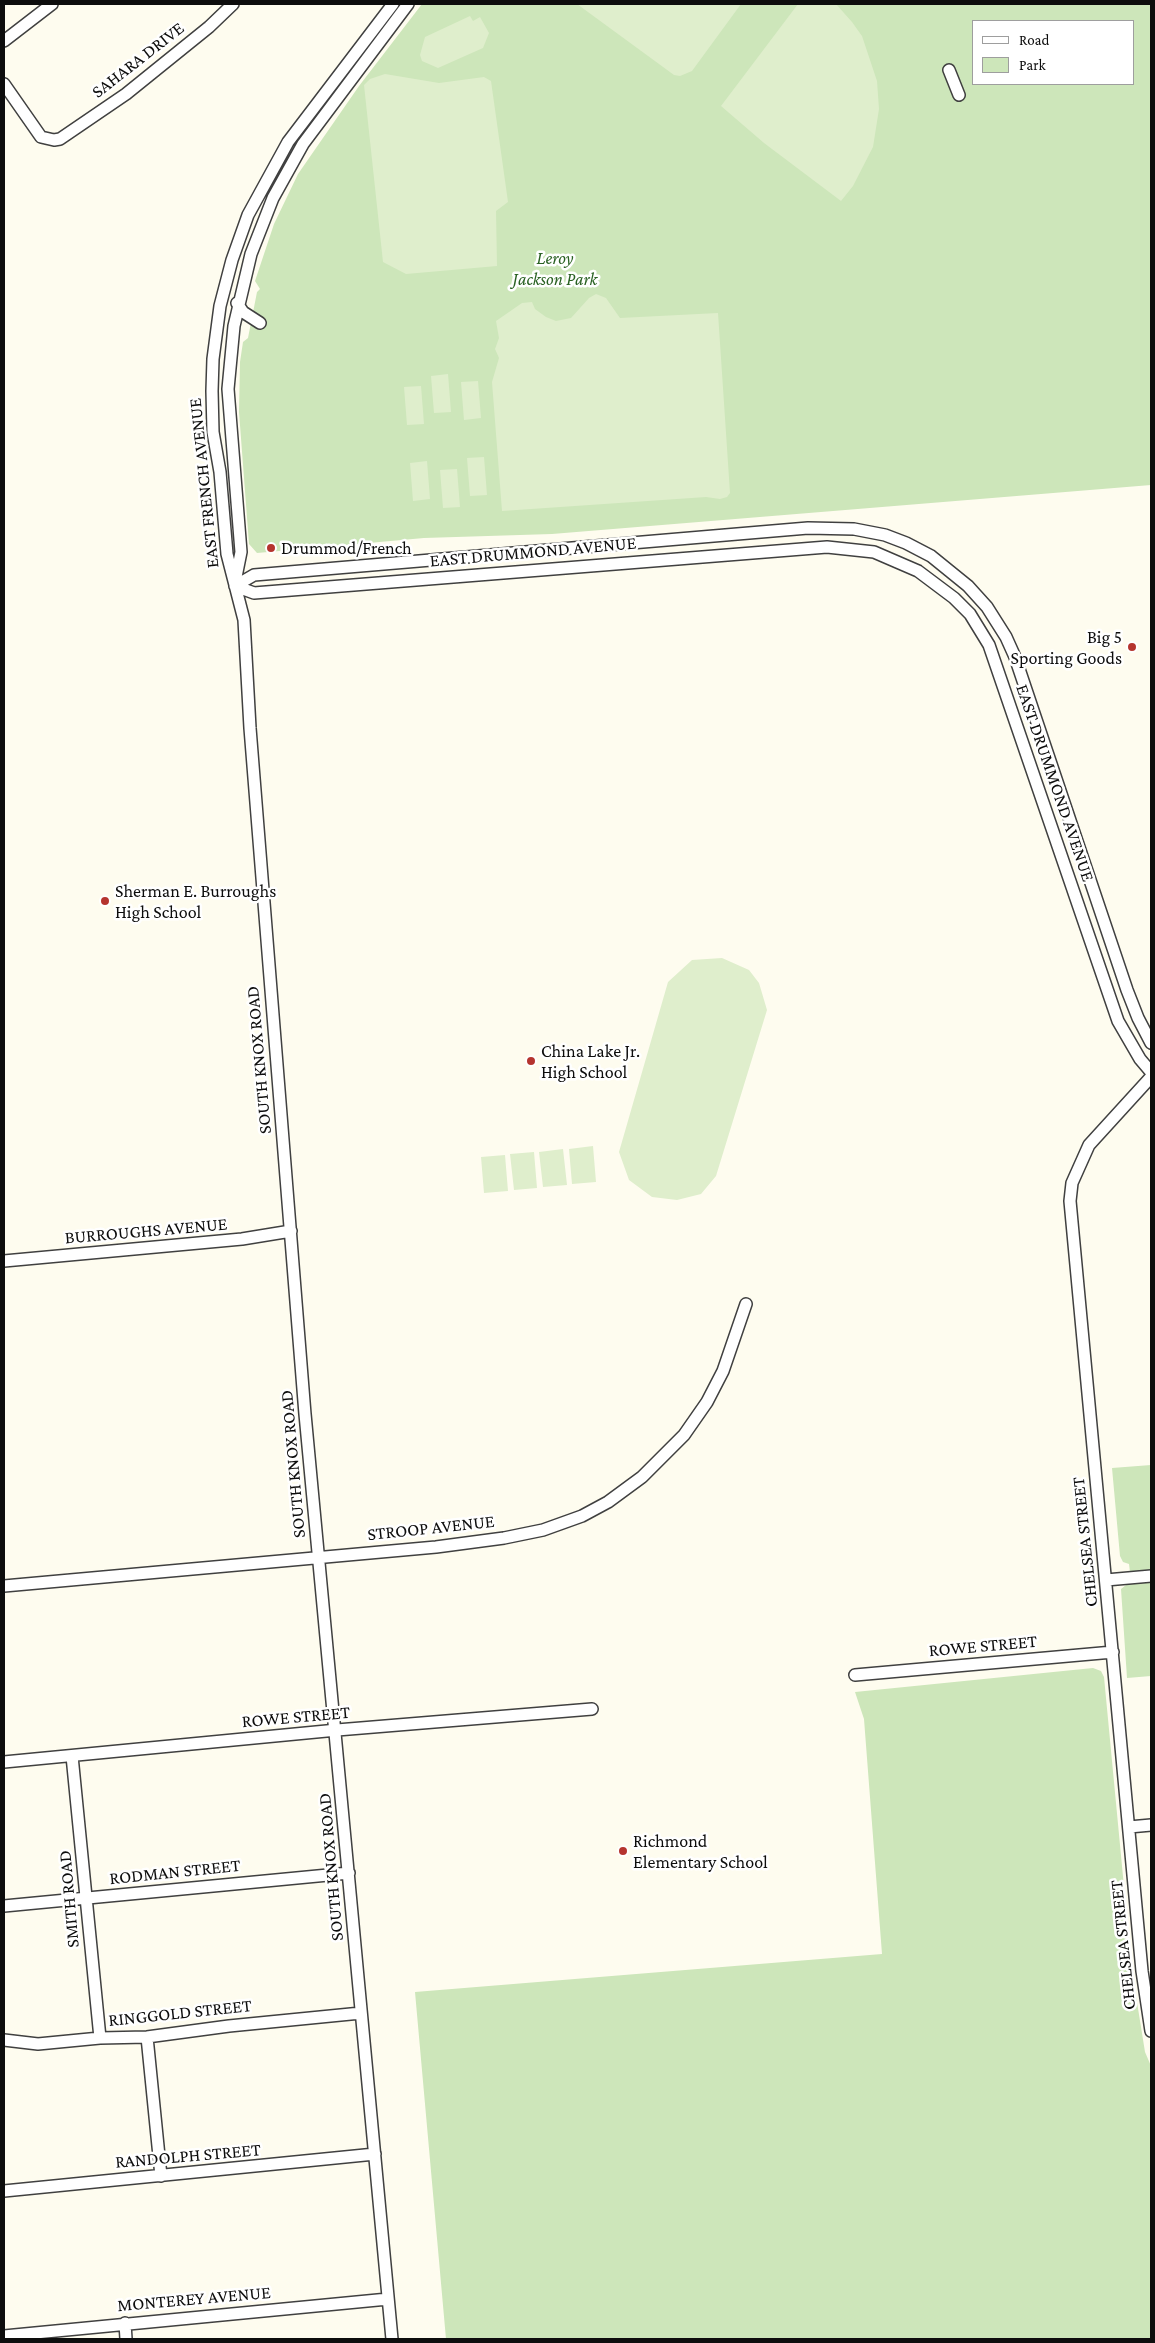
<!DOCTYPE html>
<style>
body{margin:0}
#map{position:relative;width:1155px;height:2343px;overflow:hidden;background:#fefcef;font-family:"Crimson Pro",serif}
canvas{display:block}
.frame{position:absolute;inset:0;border:5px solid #0d0d0d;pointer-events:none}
.legend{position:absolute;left:972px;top:20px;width:162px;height:65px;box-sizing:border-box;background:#fff;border:1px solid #9e9e9e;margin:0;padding:6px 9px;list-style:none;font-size:15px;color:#0d0d0d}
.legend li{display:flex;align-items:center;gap:10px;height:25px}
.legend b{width:25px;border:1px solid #9e9e9e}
</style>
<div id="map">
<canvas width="1155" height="2343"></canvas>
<div class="frame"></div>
<ul class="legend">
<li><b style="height:6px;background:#fff"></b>Road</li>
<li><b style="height:14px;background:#cde6ba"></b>Park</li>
</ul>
</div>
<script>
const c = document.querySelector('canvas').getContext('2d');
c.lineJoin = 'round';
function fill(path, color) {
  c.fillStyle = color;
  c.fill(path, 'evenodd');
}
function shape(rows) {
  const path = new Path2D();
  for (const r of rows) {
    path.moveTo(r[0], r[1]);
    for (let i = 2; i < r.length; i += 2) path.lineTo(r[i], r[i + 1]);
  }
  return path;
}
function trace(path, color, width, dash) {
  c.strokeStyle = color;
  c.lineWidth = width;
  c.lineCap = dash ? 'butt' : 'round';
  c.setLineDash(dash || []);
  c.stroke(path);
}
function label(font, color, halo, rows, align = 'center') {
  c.font = font + ' "Crimson Pro",serif';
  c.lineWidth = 5;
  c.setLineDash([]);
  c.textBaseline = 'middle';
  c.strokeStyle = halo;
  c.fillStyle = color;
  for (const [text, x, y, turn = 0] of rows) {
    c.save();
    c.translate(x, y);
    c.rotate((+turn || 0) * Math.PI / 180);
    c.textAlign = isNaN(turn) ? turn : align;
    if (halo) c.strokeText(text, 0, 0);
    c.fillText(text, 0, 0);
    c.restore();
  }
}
fill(shape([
 [422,4,1151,4,1151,485,552,534,424,538,257,553,249,544,239,412,240,362,243,342,248,338,257,292,260,289,255,281,274,224,298,174,359,86],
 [974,21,1134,21,1134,84,974,84],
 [1151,1465,1151,1570,1130,1572,1129,1564,1123,1562,1120,1556,1112,1468],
 [1151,1580,1151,1676,1127,1678,1121,1589,1130,1582],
 [1093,1668,1101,1671,1104,1677,1132,1971,1145,2052,1151,2066,1151,2339,446,2339,415,1992,882,1954,864,1719,855,1692]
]), '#cde6ba');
fill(shape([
 [577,4,741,4,692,71,680,76,674,75],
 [798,4,836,4,852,22,862,36,877,81,879,109,873,147,853,186,841,201,764,143,721,106],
 [470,16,473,21,480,17,489,33,483,48,438,68,422,61,420,55,425,37],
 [385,74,439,83,484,77,491,81,508,202,496,211,497,266,406,274,383,262,364,85,370,79],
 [596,294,606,298,620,318,718,313,730,493,727,497,720,499,706,497,502,511,492,382,499,358,495,349,499,338,496,321,522,303,532,302,535,309,546,317,556,321,571,318,589,298],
 [448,374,451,412,434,413,431,376],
 [478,381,481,418,464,420,461,382],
 [421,386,424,424,407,425,404,387],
 [484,457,487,495,470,496,467,458],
 [427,461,430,499,413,501,410,463],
 [457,469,460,507,443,508,440,470],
 [722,958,749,970,759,983,767,1010,716,1176,701,1194,677,1200,652,1197,629,1180,619,1152,668,982,692,960],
 [593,1146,596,1182,572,1184,569,1149],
 [563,1149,567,1185,543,1187,539,1152],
 [534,1152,537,1188,514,1190,510,1154],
 [505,1155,508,1191,484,1193,481,1157]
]), '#dfeecc');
const minor = shape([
 [4,41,52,4],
 [949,70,959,95],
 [4,84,41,137,54,140,60,139,126,94,209,27,233,4],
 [237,303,243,312,260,323],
 [235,582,241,552,228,389,234,326,251,254,273,198,303,144,408,4],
 [235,586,254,593,827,547,874,552,918,571,954,598,970,614,989,645,1118,1021,1140,1059,1151,1072],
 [235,586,254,575,808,528,854,529,885,535,906,543,931,556,968,586,987,607,1006,637,1015,657,1127,990,1138,1018,1151,1043],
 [1151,1077,1089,1145,1072,1183,1070,1201,1142,1971,1151,2031],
 [4,1261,242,1239,291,1231],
 [1106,1580,1151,1576],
 [4,1586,436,1547,504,1538,543,1530,582,1516,608,1502,642,1477,684,1435,707,1402,723,1371,746,1304],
 [855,1675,1113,1652],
 [72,1756,100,2038],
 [4,1762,337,1730,592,1709],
 [1129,1827,1151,1825],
 [4,1906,349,1873],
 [147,2037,161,2176],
 [4,2040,38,2044,100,2038,147,2037,229,2026,361,2013],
 [4,2191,375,2154],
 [125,2323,126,2339],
 [4,2336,388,2299],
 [392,2339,305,1414,250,728,244,620,227,554,220,472,213,432,212,391,213,359,220,306,232,260,248,215,288,142,393,4]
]);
trace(minor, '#404040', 14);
trace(minor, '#fff', 11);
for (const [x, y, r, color] of [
 [271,548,5,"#b5342e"],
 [1132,647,5,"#b5342e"],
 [105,901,5,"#b5342e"],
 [531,1061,5,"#b5342e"],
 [623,1851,5,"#b5342e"]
]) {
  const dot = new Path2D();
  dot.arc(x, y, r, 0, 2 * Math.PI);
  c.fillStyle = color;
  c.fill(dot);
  trace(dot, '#fff', 2);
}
label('18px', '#0d0d0d', '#fff', [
 ["SAHARA DRIVE",138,60,-38],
 ["EAST FRENCH AVENUE",204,483,-96],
 ["EAST DRUMMOND AVENUE",533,552,-5],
 ["EAST DRUMMOND AVENUE",1055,783,71],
 ["SOUTH KNOX ROAD",259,1060,-95],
 ["BURROUGHS AVENUE",146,1231,-5],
 ["SOUTH KNOX ROAD",293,1464,-95],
 ["STROOP AVENUE",431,1528,-6],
 ["CHELSEA STREET",1085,1542,-96],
 ["ROWE STREET",983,1646,-5],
 ["ROWE STREET",296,1717,-5],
 ["SOUTH KNOX ROAD",331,1867,-95],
 ["RODMAN STREET",175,1872,-6],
 ["SMITH ROAD",69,1899,-95],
 ["CHELSEA STREET",1123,1945,-96],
 ["RINGGOLD STREET",180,2013,-6],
 ["RANDOLPH STREET",188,2156,-5],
 ["MONTEREY AVENUE",194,2299,-5]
]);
label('italic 18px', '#296122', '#fff', [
 ["Leroy",555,258],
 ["Jackson Park",555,279]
]);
label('18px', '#0d0d0d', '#fff', [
 ["Drummod/French",281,548],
 ["Big 5",1122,637,"right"],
 ["Sporting Goods",1122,658,"right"],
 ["Sherman E. Burroughs",115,891],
 ["High School",115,912],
 ["China Lake Jr.",541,1051],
 ["High School",541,1072],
 ["Richmond",633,1841],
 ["Elementary School",633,1862]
], 'left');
</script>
